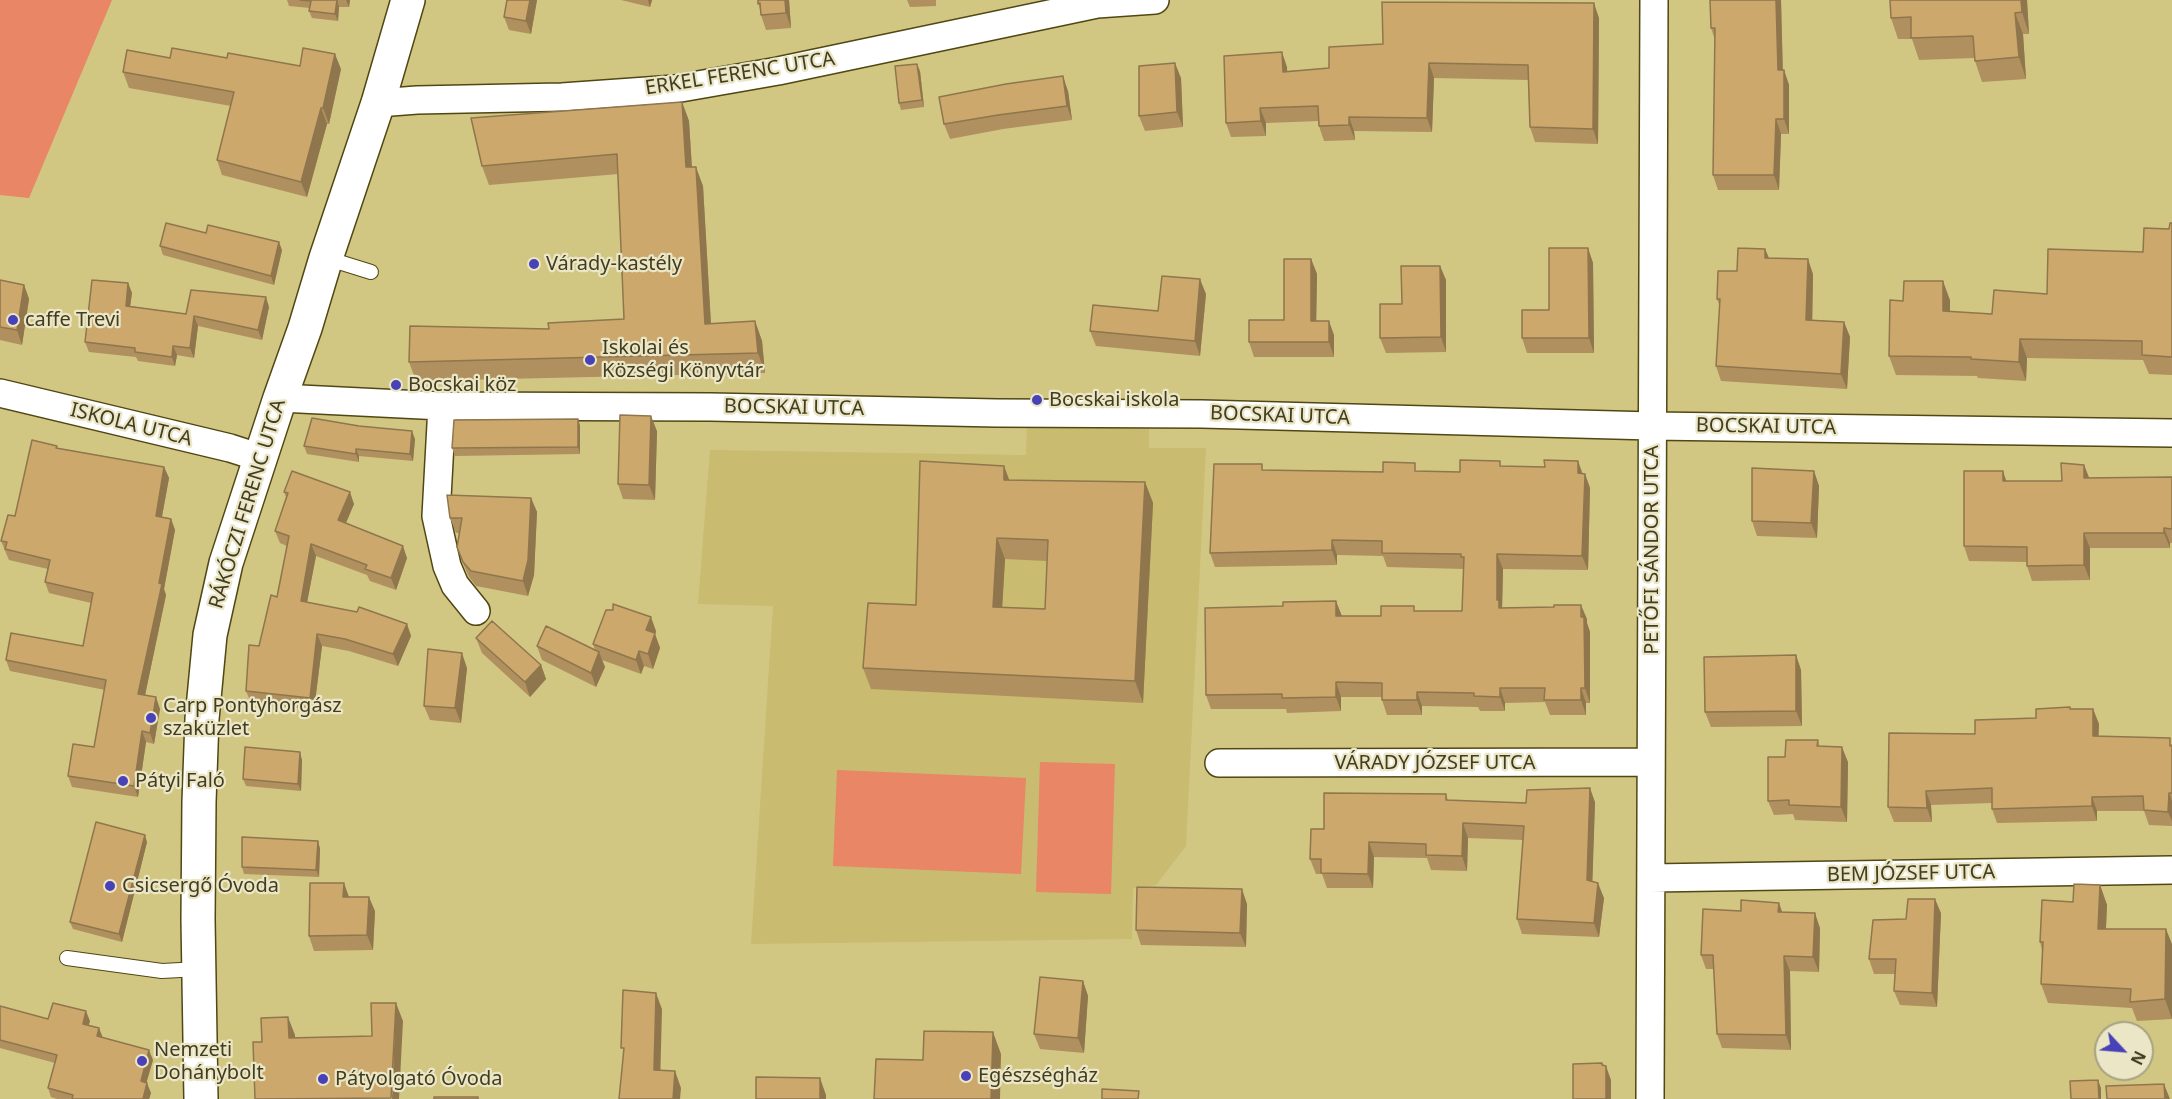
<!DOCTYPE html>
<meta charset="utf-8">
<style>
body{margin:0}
#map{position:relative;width:2172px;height:1099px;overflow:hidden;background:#d2c683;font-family:"Noto Sans",sans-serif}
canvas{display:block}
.north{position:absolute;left:2094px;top:1021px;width:60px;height:60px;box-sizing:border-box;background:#ebe6c5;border:2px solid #a7a283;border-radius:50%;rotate:116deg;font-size:16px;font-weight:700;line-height:24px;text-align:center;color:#423d21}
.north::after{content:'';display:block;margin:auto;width:21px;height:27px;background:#4841b7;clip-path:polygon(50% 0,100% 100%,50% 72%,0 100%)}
</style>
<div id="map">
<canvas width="2172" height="1099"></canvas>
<div class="north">N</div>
</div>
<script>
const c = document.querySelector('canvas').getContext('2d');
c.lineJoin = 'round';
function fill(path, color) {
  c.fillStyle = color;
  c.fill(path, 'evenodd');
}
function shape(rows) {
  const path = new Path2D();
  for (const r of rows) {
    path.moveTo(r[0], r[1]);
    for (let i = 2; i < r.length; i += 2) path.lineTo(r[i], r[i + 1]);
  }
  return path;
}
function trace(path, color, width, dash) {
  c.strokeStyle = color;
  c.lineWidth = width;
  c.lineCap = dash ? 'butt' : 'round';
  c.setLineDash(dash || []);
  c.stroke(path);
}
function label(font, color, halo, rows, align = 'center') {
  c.font = font + ' "Noto Sans",sans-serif';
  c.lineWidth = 4.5;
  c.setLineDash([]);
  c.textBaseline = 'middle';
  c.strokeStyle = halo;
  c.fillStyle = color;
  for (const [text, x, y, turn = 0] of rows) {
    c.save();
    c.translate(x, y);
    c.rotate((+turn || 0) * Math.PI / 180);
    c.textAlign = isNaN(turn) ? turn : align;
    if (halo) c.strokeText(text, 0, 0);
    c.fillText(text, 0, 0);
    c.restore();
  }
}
fill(shape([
 [1027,425,1149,427,1149,448,1206,448,1186,846,1156,885,1133,888,1132,939,751,944,773,606,698,604,710,450,1026,455]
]), '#c9bb6f');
fill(shape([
 [0,0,112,0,29,198,0,195],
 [1040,762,1115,764,1111,894,1036,892],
 [837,770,1026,778,1021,874,833,866]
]), '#e88665');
const lane = shape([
 [326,258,371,272],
 [67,958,162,971,199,969]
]);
const street = shape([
 [378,103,417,100,562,97,675,89,778,71,1097,4,1155,0],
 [0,393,230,448,261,458],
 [280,398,442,406,711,407,997,413,1202,414,1652,426,2172,433],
 [442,406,436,516,447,566,455,585,476,611],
 [1219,763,1651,762],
 [1651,878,2172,870],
 [1650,1099,1654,0]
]);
const secondary = shape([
 [201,1099,198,919,199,802,202,719,210,635,226,563,280,398,305,328,326,258,378,103,408,0]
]);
trace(lane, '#504713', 16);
trace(street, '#504713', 30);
trace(secondary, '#504713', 36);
trace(lane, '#fff', 14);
trace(street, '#fff', 27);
trace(secondary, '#fff', 33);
fill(shape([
 [287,0,350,0,349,7,339,7,338,21,312,18,309,11,310,8,289,6],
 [507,0,537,0,531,34,509,30,504,17],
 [621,0,652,0,650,7],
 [758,0,789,0,791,28,766,30,761,15],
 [907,0,936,0,936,6,910,7],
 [1710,0,1781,0,1783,70,1784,70,1789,85,1789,134,1781,134,1779,190,1718,190,1713,175,1715,40,1711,28],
 [2027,0,2029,34,2023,34,2026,79,1982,82,1974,58,1919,60,1912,39,1898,39,1891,18],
 [1599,18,1598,144,1535,142,1530,127,1528,80,1434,78,1432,132,1354,131,1355,140,1324,141,1319,126,1319,121,1266,123,1266,136,1231,137,1226,123,1287,67,1287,71,1329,68,1383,44],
 [170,58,227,58,300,66,341,69,329,124,327,124,307,197,222,175,217,160,231,106,129,88,123,72],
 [920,71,924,107,901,110,899,103],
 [1181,78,1183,127,1145,131,1139,116],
 [1068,91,1072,120,1003,129,950,139,944,124],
 [682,102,689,121,692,167,703,186,711,324,755,321,762,341,765,373,416,381,409,362,549,329,624,319,618,174,489,185,482,166],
 [2172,223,2172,375,2149,374,2143,360,2027,358,2026,381,1978,378,1977,376,1896,375,1889,356,1903,301,1950,300,1950,312,1992,314,2047,294,2143,252,2169,229],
 [206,233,282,250,274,285,163,255,160,246],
 [1588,248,1593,263,1594,353,1527,353,1522,338,1549,310],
 [1765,249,1769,258,1813,274,1812,320,1844,322,1850,337,1847,389,1721,381,1716,366,1720,307,1717,299,1737,271],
 [1311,259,1317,274,1316,321,1334,335,1334,357,1254,357,1249,342,1284,320],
 [1440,266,1446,280,1446,352,1386,353,1380,338,1402,304],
 [0,280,24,285,29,299,22,345,0,340],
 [128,283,132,293,130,306,186,314,269,307,262,340,198,326,194,358,177,355,175,366,138,361,136,357,89,352,85,342],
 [1206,294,1200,356,1096,346,1090,331,1158,311],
 [578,419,580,426,580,454,455,456,452,448],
 [657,431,655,500,623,499,618,484],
 [415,439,413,461,359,456,359,462,307,454,304,446],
 [58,448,164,467,169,478,162,517,171,519,175,530,164,589,166,595,145,695,160,709,154,744,146,742,138,797,72,787,68,776,94,747,105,690,10,671,6,660,83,646,91,603,49,593,45,582,48,569,9,560,1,541,15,516],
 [1578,461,1582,473,1585,474,1590,488,1588,570,1503,569,1502,608,1587,619,1587,623,1590,632,1590,703,1586,703,1586,715,1550,715,1545,702,1505,703,1505,711,1480,711,1478,707,1422,706,1422,715,1387,715,1382,700,1382,697,1341,697,1341,711,1287,713,1286,709,1211,709,1206,695,1342,616,1381,616,1416,611,1462,611,1464,569,1387,567,1383,556,1337,555,1337,565,1215,567,1210,553,1265,470,1460,472,1502,466,1545,467],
 [2084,465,2089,478,2172,477,2172,543,2170,543,2170,548,2090,548,2090,580,2032,581,2027,566,2027,562,1969,561,1964,546,2006,481,2062,481],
 [1814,471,1819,486,1817,538,1757,536,1752,521],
 [1010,480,1145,482,1153,503,1143,703,871,689,863,668,916,605],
 [1005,559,1047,561,1045,609,1002,607],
 [284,492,354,504,346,523,407,558,396,590,370,581,367,575,316,556,307,602,407,624,411,636,398,666,349,651,322,646,314,710,251,703,246,691,259,646,277,597,287,546,280,543,275,531,286,497],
 [531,498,537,512,534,575,528,596,476,586,469,577,462,561,457,547,459,533,456,533,450,518],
 [613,610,656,631,655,634,660,648,653,669,644,666,641,674,602,660,605,667,596,687,542,660,537,646,595,650,593,644],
 [476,638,541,665,546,679,530,697,482,653],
 [1796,655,1801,670,1802,726,1711,727,1705,712],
 [467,668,461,723,430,720,424,706],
 [2070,709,2093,709,2099,724,2098,736,2172,744,2172,826,2149,825,2144,811,2097,811,2097,821,1997,823,1992,809,1992,803,1931,805,1932,822,1894,822,1888,807,1975,734],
 [1818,740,1820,747,1848,762,1847,822,1795,820,1793,814,1774,815,1768,801,1785,757],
 [302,760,301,791,246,786,243,779],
 [1446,794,1448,800,1526,803,1595,802,1592,882,1604,898,1599,937,1522,934,1517,919,1523,840,1468,838,1467,871,1431,870,1427,858,1374,857,1373,888,1327,888,1322,874,1316,874,1310,859,1324,829],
 [318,841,320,849,319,877,244,874,242,867],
 [147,842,122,942,73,929,70,922],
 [2100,885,2107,905,2106,929,2166,929,2172,1019,2137,1021,2132,1008,2048,1003,2041,984,2042,950,2040,942,2073,902],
 [349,897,375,911,373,950,314,951,309,936],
 [1247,904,1246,947,1141,945,1136,930],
 [1782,912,1820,928,1819,972,1790,971,1791,1050,1722,1048,1717,1034,1714,969,1706,969,1701,955],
 [1941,913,1937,1007,1900,1005,1894,991,1895,974,1874,974,1869,959,1906,919],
 [1083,981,1088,996,1084,1053,1040,1049,1034,1034],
 [0,1006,48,1019,90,1021,88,1026,99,1028,102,1038,153,1060,146,1083,151,1093,149,1099,57,1099,51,1097,48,1088,55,1063,0,1048]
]), '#af905e');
fill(shape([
 [337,0,339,7,338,21,335,14],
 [346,0,350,0,349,7],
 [530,0,537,0,531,34,526,21],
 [648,0,652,0,650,7],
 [785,0,789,0,791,28,786,13],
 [1776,0,1781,0,1783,85,1778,70],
 [2021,0,2027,0,2029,34,2022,12],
 [1594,3,1599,18,1598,144,1593,129],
 [2015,13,2023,34,2026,79,2019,57],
 [1282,52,1287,67,1288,86,1283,72],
 [335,54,341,69,329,124,323,108],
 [1175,63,1181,78,1183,127,1177,112],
 [1429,63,1434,78,1432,132,1427,118],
 [917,64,920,71,924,107,922,100],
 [1784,70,1789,85,1789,134,1784,119],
 [1063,76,1068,91,1072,120,1067,106],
 [682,102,689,121,693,187,686,167],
 [321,108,327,124,307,197,301,182],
 [1260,108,1266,123,1266,136,1261,121],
 [1349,117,1354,131,1355,140,1349,125],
 [1776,119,1781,134,1779,190,1774,175],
 [696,167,703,186,712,343,705,324],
 [279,242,282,250,274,285,271,276],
 [1588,248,1593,263,1594,353,1589,338],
 [1765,249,1771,263,1765,258],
 [1311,259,1317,274,1316,335,1311,321],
 [1808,259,1813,274,1812,334,1806,320],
 [1440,266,1446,280,1446,352,1441,337],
 [1200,279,1206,294,1200,356,1195,341],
 [1943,281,1950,300,1950,330,1943,311],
 [128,283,132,293,129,315,126,306],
 [24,285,29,299,22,345,17,330],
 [266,297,269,307,262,340,258,330],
 [194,316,198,326,194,358,190,348],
 [755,321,762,341,765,373,758,353],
 [1329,321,1334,335,1334,357,1329,342],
 [1844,322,1850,337,1847,389,1841,374],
 [2020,339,2027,358,2026,381,2019,362],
 [173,346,177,355,175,366,172,357],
 [651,416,657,431,655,500,649,485],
 [578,419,580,426,580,454,578,447],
 [412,431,415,439,413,461,410,454],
 [356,449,359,456,359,462,356,454],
 [1578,461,1583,475,1578,473],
 [2084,465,2090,480,2084,478],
 [1004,466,1012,487,1004,480],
 [164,467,169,478,160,527,156,516],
 [1814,471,1819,486,1817,538,1811,523],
 [2003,471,2008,486,2003,481],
 [1585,474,1590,488,1588,570,1582,556],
 [1145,482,1153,503,1143,703,1135,681],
 [350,492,354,504,342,532,338,520],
 [531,498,537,512,534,575,528,596,523,581],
 [171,519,175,530,164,589,166,595,143,705,138,694],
 [2164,528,2170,543,2170,548,2164,533],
 [2084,533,2090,548,2090,580,2084,565],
 [997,538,1005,559,1001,628,993,607],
 [1332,540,1337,555,1337,565,1332,550],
 [311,544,316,556,305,613,301,601],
 [403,546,407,558,396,590,391,578],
 [1497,554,1503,569,1502,610,1504,623,1497,600],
 [1336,601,1342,616,1336,616],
 [1581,605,1587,619,1587,623,1590,632,1590,703,1585,688],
 [651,617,656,631,655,634,660,648,653,669,648,654,646,630],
 [407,624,411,636,398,666,393,654],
 [317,634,322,646,314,710,310,698],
 [639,651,644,666,641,674,636,660],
 [599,652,605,667,596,687,591,673],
 [462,653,467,668,461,723,455,708],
 [1796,655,1801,670,1802,726,1796,711],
 [541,665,546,679,530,697,525,682],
 [1336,682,1341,697,1341,711,1336,697],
 [1500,688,1505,703,1505,711,1500,697],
 [1581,688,1586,703,1586,715,1581,700],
 [1417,692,1422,706,1422,715,1417,700],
 [156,697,160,709,154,744,150,733],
 [2093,709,2099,724,2098,751,2093,736],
 [142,731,146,742,138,797,134,786],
 [1842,747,1848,762,1847,822,1841,807],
 [300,752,302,760,301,791,298,784],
 [1590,788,1595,802,1592,895,1587,880],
 [1926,791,1931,805,1932,822,1927,808],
 [2169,793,2172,801,2172,821,2168,812],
 [2092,797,2097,811,2097,821,2092,806],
 [1463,823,1468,838,1467,871,1462,856],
 [145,835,147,842,122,942,119,934],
 [318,841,320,849,319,877,316,870],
 [1369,842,1374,857,1373,888,1368,874],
 [344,883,349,897,343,897],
 [1598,883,1604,898,1599,937,1594,923],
 [2100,885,2107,905,2105,948,2098,929],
 [1242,889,1247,904,1246,947,1240,933],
 [369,897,375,911,373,950,367,935],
 [1935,899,1941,913,1937,1007,1932,993],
 [1779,903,1784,917,1778,912],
 [1815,913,1820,928,1819,972,1813,957],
 [2166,929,2172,944,2172,1019,2165,999],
 [1784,956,1790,971,1791,1050,1786,1035],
 [1083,981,1088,996,1084,1053,1078,1038],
 [656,993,662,1009,660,1086,654,1070],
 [396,1003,403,1021,399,1099,392,1099],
 [86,1011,90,1021,86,1034,83,1024],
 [288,1017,295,1035,295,1056,289,1038],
 [99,1028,103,1038,97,1036],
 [993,1032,1001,1054,1000,1099,991,1099],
 [149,1050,153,1060,144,1091,141,1081],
 [1602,1063,1606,1072,1606,1066,1611,1080,1611,1099,1606,1099],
 [675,1071,681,1088,680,1099,673,1099],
 [820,1078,826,1095,826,1099,820,1099],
 [2098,1080,2101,1088,2101,1099,2099,1099],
 [147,1083,151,1093,149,1099,143,1099],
 [2164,1084,2170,1099,2165,1099]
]), '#8f764c');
const building = shape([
 [300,0,337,0,335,14,309,11,311,1,300,0],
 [507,0,530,0,526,21,504,17,507,0],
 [758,0,785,0,786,13,761,15,760,3,758,4,758,0],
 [1710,0,1776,0,1778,70,1784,70,1784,119,1776,119,1774,175,1713,175,1715,28,1711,28,1710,0],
 [1890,0,2021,0,2022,12,2015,13,2019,57,1975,61,1973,36,1911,38,1911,17,1891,18,1890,0],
 [1382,2,1594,3,1593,129,1530,127,1528,65,1429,63,1427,118,1349,117,1349,125,1319,126,1318,106,1260,108,1261,121,1226,123,1224,56,1282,52,1283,72,1329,68,1329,47,1383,44,1382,2],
 [172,48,227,58,228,53,300,66,303,48,335,54,323,108,321,108,301,182,217,160,234,92,123,72,127,50,170,58,172,48],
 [1175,63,1177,112,1139,116,1139,66,1175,63],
 [917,64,922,100,899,103,895,66,917,64],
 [1063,76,1067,106,998,115,944,124,939,97,1006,84,1063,76],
 [682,102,686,167,696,167,705,324,755,321,758,353,409,362,410,326,549,329,548,323,624,319,617,154,482,166,471,118,682,102],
 [166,223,206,233,208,225,279,242,271,276,160,246,166,223],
 [2170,223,2172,223,2172,357,2142,355,2142,341,2020,339,2019,362,1971,359,1971,357,1889,356,1890,300,1903,301,1904,281,1943,281,1943,311,1992,314,1994,290,2047,294,2048,249,2143,252,2144,228,2169,229,2170,223],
 [1549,248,1588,248,1589,338,1522,338,1522,310,1549,310,1549,248],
 [1738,248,1765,249,1765,258,1808,259,1806,320,1844,322,1841,374,1716,366,1720,299,1717,299,1718,271,1737,271,1738,248],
 [1284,259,1311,259,1311,321,1329,321,1329,342,1249,342,1249,320,1284,320,1284,259],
 [1401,266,1440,266,1441,337,1380,338,1380,304,1402,304,1401,266],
 [1162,276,1200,279,1195,341,1090,331,1093,305,1158,311,1162,276],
 [0,280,24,285,17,330,0,327,0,280],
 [92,280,128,283,126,306,186,314,191,290,266,297,258,330,194,316,190,348,173,346,172,357,135,352,135,348,85,342,92,280],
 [620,415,651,416,649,485,618,484,620,415],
 [312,418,359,426,412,431,410,454,356,449,356,454,304,446,312,418],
 [578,419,578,447,452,448,454,420,578,419],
 [32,440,57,446,56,448,164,467,156,516,171,519,159,583,162,584,138,694,156,697,150,733,142,731,134,786,68,776,73,744,94,747,106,680,6,660,11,633,83,646,93,593,45,582,50,560,5,549,7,542,1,541,8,515,15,516,32,440],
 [1460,460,1500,461,1500,466,1545,467,1544,460,1578,461,1578,473,1585,474,1582,556,1497,554,1497,600,1499,600,1499,608,1554,607,1554,605,1581,605,1581,617,1584,617,1585,688,1581,688,1581,700,1544,700,1545,688,1500,688,1500,697,1474,696,1474,693,1417,692,1417,700,1382,700,1382,683,1336,682,1336,697,1282,698,1282,694,1206,695,1205,608,1283,606,1283,602,1336,601,1336,616,1381,616,1381,606,1414,606,1414,611,1462,611,1464,557,1461,557,1461,554,1382,553,1382,541,1332,540,1332,550,1210,553,1214,464,1262,464,1262,470,1383,472,1383,462,1415,463,1415,471,1460,472,1460,460],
 [920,461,1004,466,1004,480,1145,482,1135,681,863,668,868,603,916,605,920,461],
 [997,538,1048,540,1045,609,993,607,997,538],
 [2061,463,2084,465,2084,478,2172,477,2172,529,2164,528,2164,533,2084,533,2084,565,2027,566,2027,547,1964,546,1964,471,2003,471,2003,481,2062,481,2061,463],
 [1752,468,1814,471,1811,523,1752,521,1752,468],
 [292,471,350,492,338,520,403,546,391,578,365,569,367,565,311,544,301,601,357,612,359,607,407,624,393,654,345,639,317,634,310,698,246,691,249,645,259,646,271,595,277,597,289,536,275,531,288,493,284,492,292,471],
 [447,495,531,498,528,560,523,581,471,571,463,562,457,547,462,518,450,518,447,495],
 [613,604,651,617,646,630,655,633,648,654,639,651,636,660,593,644,606,610,613,610,613,604],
 [492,621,541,665,525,682,476,638,492,621],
 [546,626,599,652,591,673,537,646,546,626],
 [428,649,462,653,455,708,424,706,428,649],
 [1796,655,1796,711,1705,712,1704,657,1796,655],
 [2070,707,2070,709,2093,709,2093,736,2170,738,2170,746,2172,746,2172,793,2169,793,2168,812,2144,810,2143,796,2092,797,2092,806,1992,809,1992,788,1926,791,1927,808,1888,807,1889,733,1975,734,1975,720,2036,718,2036,709,2070,707],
 [1786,740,1818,740,1817,746,1842,747,1841,807,1789,805,1789,800,1768,801,1768,757,1785,757,1786,740],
 [245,747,300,752,298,784,243,779,245,747],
 [1590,788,1587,880,1598,883,1594,923,1517,919,1524,826,1463,823,1462,856,1426,855,1426,844,1369,842,1368,874,1321,873,1321,859,1310,859,1311,829,1324,829,1324,793,1446,794,1446,800,1526,803,1527,790,1590,788],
 [96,822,145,835,119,934,70,922,96,822],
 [242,837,318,841,316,870,242,867,242,837],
 [310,883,344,883,343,897,369,897,367,935,309,936,310,883],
 [2074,884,2100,885,2098,929,2166,929,2165,999,2130,1002,2131,989,2041,984,2043,942,2040,942,2042,900,2073,902,2074,884],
 [1137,887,1242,889,1240,933,1136,930,1137,887],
 [1908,899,1935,899,1932,993,1894,991,1896,959,1869,959,1873,920,1906,919,1908,899],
 [1741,900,1779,903,1778,912,1815,913,1813,957,1784,956,1786,1035,1717,1034,1713,955,1701,955,1703,909,1741,911,1741,900],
 [1040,977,1083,981,1078,1038,1034,1034,1040,977],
 [623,990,656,993,654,1070,675,1071,673,1099,619,1099,624,1048,621,1048,623,990],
 [53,1003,86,1011,83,1024,99,1028,97,1036,149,1050,141,1081,147,1083,143,1099,72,1099,73,1095,48,1088,57,1055,0,1040,0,1006,48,1019,53,1003],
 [371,1003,396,1003,391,1098,255,1099,253,1042,262,1042,261,1018,288,1017,289,1038,372,1036,371,1003],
 [924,1031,993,1032,991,1099,874,1099,876,1059,923,1060,924,1031],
 [1602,1063,1602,1065,1606,1066,1606,1099,1573,1099,1573,1064,1602,1063],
 [756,1077,820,1078,820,1099,756,1099,756,1077],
 [2098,1080,2099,1099,2071,1099,2070,1081,2098,1080],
 [2164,1084,2165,1099,2107,1099,2106,1086,2164,1084],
 [1102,1089,1139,1091,1138,1099,1102,1099,1102,1089],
 [434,1097,478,1097,478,1099,434,1099,434,1097]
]);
fill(building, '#cca86d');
trace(building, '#8f764c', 1.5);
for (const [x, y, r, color] of [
 [534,264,6,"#4841b7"],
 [13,320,6,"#4841b7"],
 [590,360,6,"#4841b7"],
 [396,385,6,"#4841b7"],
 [1037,400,6,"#4841b7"],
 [151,718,6,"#4841b7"],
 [123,781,6,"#4841b7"],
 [110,886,6,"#4841b7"],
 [142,1061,6,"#4841b7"],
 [966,1076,6,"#4841b7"],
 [323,1079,6,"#4841b7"]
]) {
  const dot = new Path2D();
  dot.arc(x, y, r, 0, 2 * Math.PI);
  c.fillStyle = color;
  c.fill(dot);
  trace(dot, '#ebe6c5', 2);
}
label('20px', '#423d21', '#ebe6c5', [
 ["ERKEL FERENC UTCA",740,74,-9],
 ["BOCSKAI UTCA",794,408,1],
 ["BOCSKAI UTCA",1280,416,2],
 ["ISKOLA UTCA",131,425,14],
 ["BOCSKAI UTCA",1766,427,1],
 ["RÁKÓCZI FERENC UTCA",248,504,-73],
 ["PETŐFI SÁNDOR UTCA",1652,550,-90],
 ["VÁRADY JÓZSEF UTCA",1435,763],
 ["BEM JÓZSEF UTCA",1911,874,-1]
]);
label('20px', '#423d21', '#ebe6c5', [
 ["Várady-kastély",546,264],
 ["caffe Trevi",25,320],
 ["Iskolai és",602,348],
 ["Községi Könyvtár",602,371],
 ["Bocskai köz",408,385],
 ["Bocskai iskola",1049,400],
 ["Carp Pontyhorgász",163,706],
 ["szaküzlet",163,729],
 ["Pátyi Faló",135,781],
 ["Csicsergő Óvoda",122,886],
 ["Nemzeti",154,1050],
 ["Dohánybolt",154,1073],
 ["Egészségház",978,1076],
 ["Pátyolgató Óvoda",335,1079]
], 'left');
</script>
